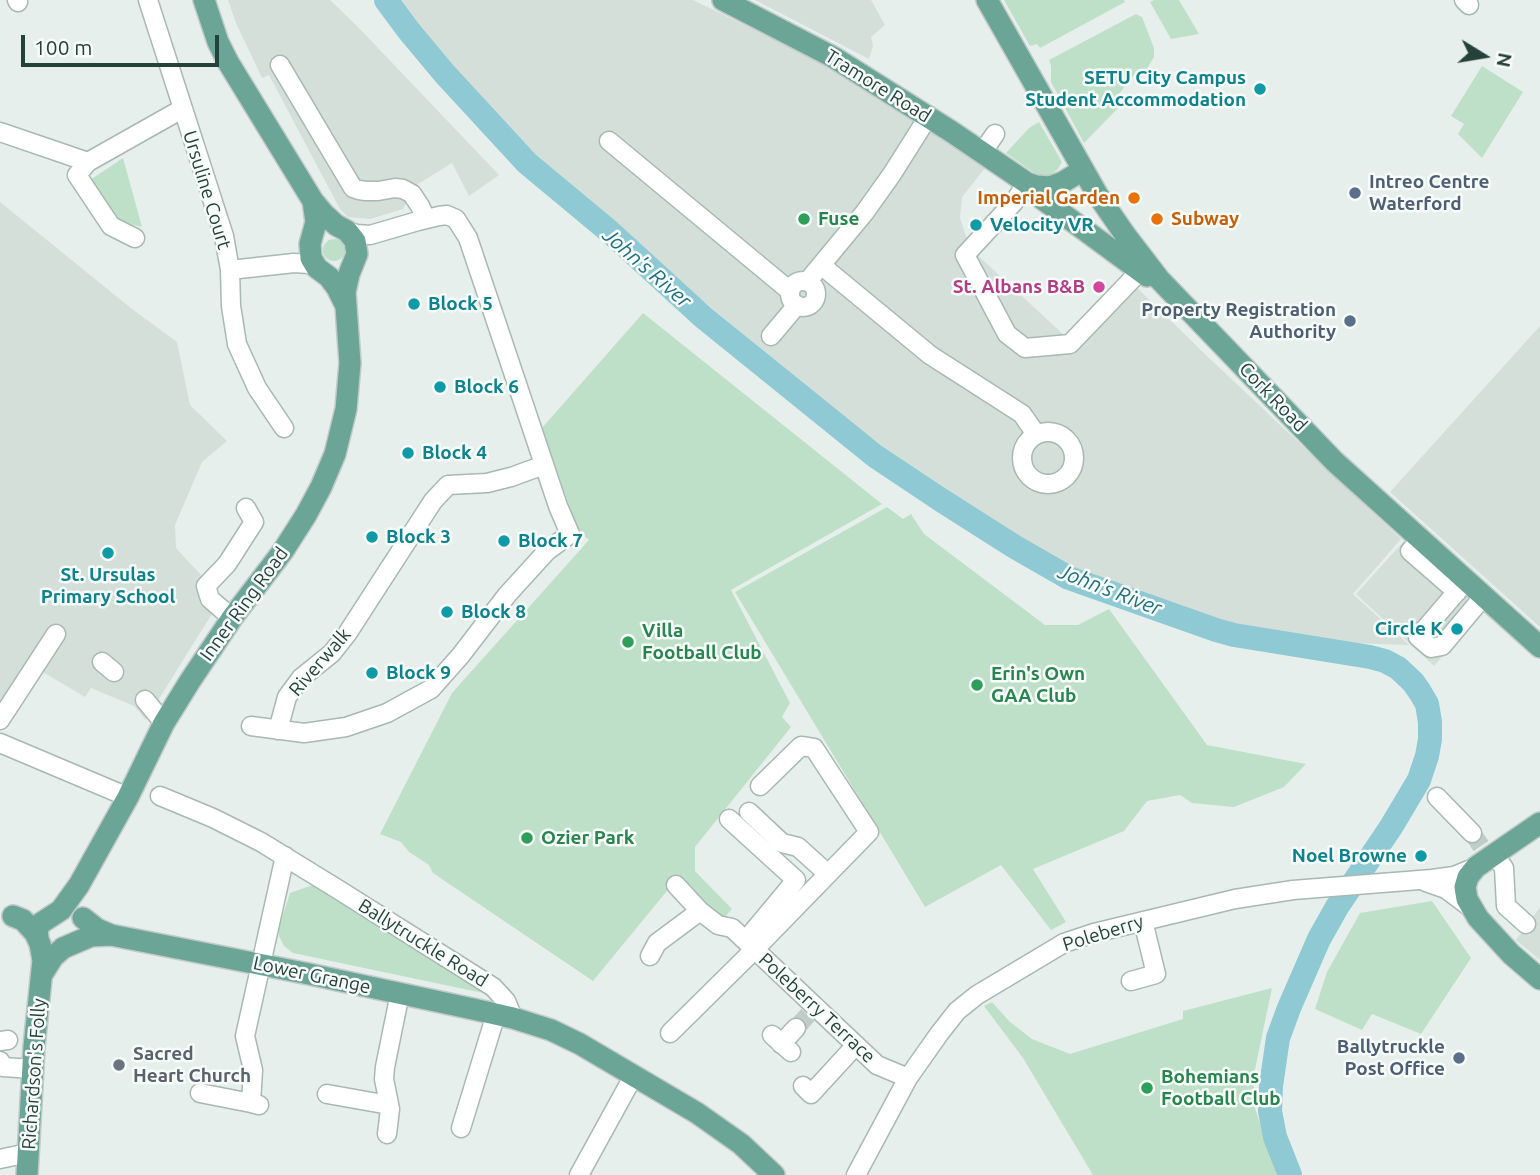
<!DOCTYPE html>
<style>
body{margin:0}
#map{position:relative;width:1540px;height:1175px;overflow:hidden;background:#e6efeb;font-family:Ubuntu,sans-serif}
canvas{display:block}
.north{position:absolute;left:1449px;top:21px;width:70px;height:70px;-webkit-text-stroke:5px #f7fbf9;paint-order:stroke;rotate:101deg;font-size:19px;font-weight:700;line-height:28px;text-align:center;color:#24423a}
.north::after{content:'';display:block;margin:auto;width:24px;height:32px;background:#24423a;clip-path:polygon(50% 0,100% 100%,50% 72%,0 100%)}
.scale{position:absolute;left:21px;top:35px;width:198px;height:32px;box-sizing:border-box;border:4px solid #24423a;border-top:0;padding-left:9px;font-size:21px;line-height:24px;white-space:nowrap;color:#24423a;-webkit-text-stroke:5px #f7fbf9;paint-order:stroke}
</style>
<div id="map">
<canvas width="1540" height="1175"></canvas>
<div class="north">N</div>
<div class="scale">100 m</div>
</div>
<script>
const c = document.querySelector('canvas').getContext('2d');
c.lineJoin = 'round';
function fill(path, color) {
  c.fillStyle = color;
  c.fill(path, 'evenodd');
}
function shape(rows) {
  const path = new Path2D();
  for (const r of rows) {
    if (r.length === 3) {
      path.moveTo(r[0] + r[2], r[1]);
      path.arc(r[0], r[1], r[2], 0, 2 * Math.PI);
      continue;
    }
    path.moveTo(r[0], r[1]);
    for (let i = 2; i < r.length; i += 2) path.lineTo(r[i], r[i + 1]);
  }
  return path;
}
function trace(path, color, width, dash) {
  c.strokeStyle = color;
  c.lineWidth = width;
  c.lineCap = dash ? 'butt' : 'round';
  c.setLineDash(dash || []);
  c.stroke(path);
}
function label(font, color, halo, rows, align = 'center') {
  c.font = font + ' Ubuntu,sans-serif';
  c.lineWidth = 5;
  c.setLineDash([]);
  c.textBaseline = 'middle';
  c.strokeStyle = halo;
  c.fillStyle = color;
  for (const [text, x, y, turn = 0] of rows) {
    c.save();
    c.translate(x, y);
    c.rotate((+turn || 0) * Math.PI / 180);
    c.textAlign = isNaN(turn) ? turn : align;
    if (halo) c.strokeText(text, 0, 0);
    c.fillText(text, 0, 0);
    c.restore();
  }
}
fill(shape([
 [228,0,330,0,358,27,499,175,469,196,452,163,418,184,403,209,370,219,348,217,340,209,269,75,262,78,236,23],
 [395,0,693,0,857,80,985,168,962,197,960,218,970,248,1065,336,1129,280,1207,356,1401,539,1353,594,1409,645,1352,643,1224,622,1073,573,945,493,854,425,533,161,452,77],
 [755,0,871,0,885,25,871,37,873,46,869,59],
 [0,202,132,309,177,342,190,405,227,441,202,462,175,525,176,548,201,575,200,593,213,612,146,720,134,706,91,688,85,697,41,671,7,727,0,725],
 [1540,326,1540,627,1390,492],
 [1404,541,1482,611,1434,666,1356,594],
 [1540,907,1540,960,1516,940]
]), '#d4dfda');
fill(shape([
 [1004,0,1124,0,1125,2,1040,48,1037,44,1030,46],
 [1154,0,1179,0,1199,34,1171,39,1150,2],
 [1136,14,1142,17,1154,48,1154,57,1140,80,1133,76,1116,98,1122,104,1084,143,1051,82,1051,66,1049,60],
 [1482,66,1523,92,1482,158,1458,134,1464,124,1451,116],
 [1039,122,1062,162,1058,169,1045,179,1040,177,1006,153,1029,128],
 [123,158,142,227,119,221,90,180],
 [334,250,11],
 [643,313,882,504,731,590,790,703,782,717,791,727,695,847,695,871,732,909,715,928,671,886,593,981,433,873,429,865,409,852,401,842,380,834,452,693,589,540,578,531,542,428],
 [887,507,903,519,911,514,924,534,1045,625,1078,625,1109,609,1207,745,1306,764,1284,787,1234,807,1192,803,1180,795,1147,801,1124,831,1033,869,1066,922,1051,930,1001,865,925,907,735,592],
 [313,885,484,990,483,993,293,953,284,946,279,936,279,927,290,893],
 [1432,901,1471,958,1421,1034,1372,1014,1362,1030,1315,1009,1327,972,1360,913],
 [1272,988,1254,1074,1254,1105,1277,1175,1093,1175,1023,1058,984,1006,992,1002,1010,1022,1032,1039,1070,1054,1183,1019,1183,1011]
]), '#bfe0c8');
trace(shape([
 [386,0,409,31,444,73,527,163,610,232,703,317,875,456,941,500,1015,547,1069,578,1216,630,1234,635,1370,657,1385,661,1398,668,1413,682,1420,692,1427,704,1430,722,1430,739,1427,756,1419,780,1391,827,1337,907,1319,939,1289,1008,1278,1038,1271,1086,1270,1111,1275,1137,1290,1175]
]), '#8ec9d4', 24);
trace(shape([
 [1472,833,1481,846],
 [796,1028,808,1015]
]), '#bfccc8', 18, [18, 9]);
const minor = shape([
 [17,0,18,2],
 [148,0,224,236,230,270,294,263,309,264,317,268],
 [1464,0,1469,5],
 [280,65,353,188,359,190,366,191,378,191,395,188,403,189,412,194,420,206,426,219],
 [0,132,88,162,182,109],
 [609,141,790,291],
 [982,153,995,134],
 [88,162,77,175,111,226,135,238],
 [1027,183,1014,202,965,255,1007,334,1025,348,1070,344,1140,271],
 [821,265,930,355,1022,414,1036,434],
 [230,270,231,306,237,344,257,388,284,428],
 [803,294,13],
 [807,282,865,212,892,174,928,117],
 [771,336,797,305],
 [1048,458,26],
 [1420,541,1410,551,1457,592],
 [1466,581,1418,637,1431,648,1442,646,1483,597],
 [232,618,210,599,206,586,227,564,254,522,246,508],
 [102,662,114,672],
 [145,700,164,723],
 [0,720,56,634],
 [251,726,304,733,346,727,387,713,431,689,461,655,507,595,547,551,570,534,558,506,468,238,456,219,447,215,439,216,418,221,370,235,357,234,347,231],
 [278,730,287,697,301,678,332,653,347,634,433,501,448,485,487,483,511,477,544,465],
 [0,743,128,797],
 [160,796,213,818,261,842,339,890,493,987,506,1001,513,1018],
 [1437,797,1472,833],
 [749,812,782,843,798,847,828,874],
 [729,819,796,880,746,940],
 [1495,855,1504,868,1506,906,1526,924],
 [1426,882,1446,889,1470,907],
 [676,885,700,911,718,925,732,928,877,1065,908,1078],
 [650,956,657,943,700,911],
 [1131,981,1156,974,1143,921],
 [670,1033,755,949,869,832,814,748,801,746,760,786],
 [772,1035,791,1052],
 [0,1041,8,1040],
 [781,1044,796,1028],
 [0,1061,3,1067,33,1069],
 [803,1086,811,1094,856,1045],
 [200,1093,251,1103],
 [327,1094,389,1105],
 [259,1105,251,1103,253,1070,245,1036,285,856],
 [461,1128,496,1014],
 [387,1134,390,1109,384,1079,385,1067,400,993],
 [0,1159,28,1153],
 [579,1175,634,1075],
 [856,1175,908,1078,939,1034,957,1011,977,995,1064,943,1094,933,1235,899,1293,890,1432,879,1454,876,1476,867]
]);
const major = shape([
 [723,0,833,57,952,132,1027,183,1037,195,1147,276],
 [987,0,1097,194,1126,236,1159,279,1335,462,1540,647],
 [1027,183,1036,186,1050,187,1063,182,1083,170],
 [313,201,316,222,310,244,311,258,317,268,329,277,337,288,345,304],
 [1540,823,1476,867,1468,877,1465,887,1467,899,1478,918,1511,954,1540,979],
 [13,916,23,920,35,933,40,944,43,960,34,1047,27,1175],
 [83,918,97,929,111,935,309,974,473,1009,513,1018,551,1030,580,1044,697,1113,741,1144,774,1175],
 [38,938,37,930,41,923,61,910,79,885,128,797,164,723,190,681,232,618,283,551,306,515,321,487,335,454,346,409,350,363,345,292,349,274,357,254,355,241,347,231,336,225,324,214,313,201,228,62,218,42,204,0],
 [43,973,53,957,63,948,91,936,111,935]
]);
trace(minor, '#a8b8b2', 21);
trace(major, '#c2cac8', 24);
trace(minor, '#fff', 18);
trace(major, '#6aa596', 21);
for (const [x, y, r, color] of [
 [1260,89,7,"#0f9aa8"],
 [1355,193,7,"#5c6f8a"],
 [1134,198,7,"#e8710a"],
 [804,219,7,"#2e9e5b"],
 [1157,219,7,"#e8710a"],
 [976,225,7,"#0f9aa8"],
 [1099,287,7,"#d1479c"],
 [414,304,7,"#0f9aa8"],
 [1350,321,7,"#5c6f8a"],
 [440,387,7,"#0f9aa8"],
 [408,453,7,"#0f9aa8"],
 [372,537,7,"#0f9aa8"],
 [504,541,7,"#0f9aa8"],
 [108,553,7,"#0f9aa8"],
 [447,612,7,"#0f9aa8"],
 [1457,629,7,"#0f9aa8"],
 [628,642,7,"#2e9e5b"],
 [372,673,7,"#0f9aa8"],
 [977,685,7,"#2e9e5b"],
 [527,838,7,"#2e9e5b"],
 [1421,856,7,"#0f9aa8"],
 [1459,1058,7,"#5c6f8a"],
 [119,1065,7,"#6b7280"],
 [1147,1088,7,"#2e9e5b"]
]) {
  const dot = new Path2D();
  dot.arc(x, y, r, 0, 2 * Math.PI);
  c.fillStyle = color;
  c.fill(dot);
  trace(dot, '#f7fbf9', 2.5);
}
label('bold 19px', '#0d838f', '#f7fbf9', [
 ["SETU City Campus",1246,78,"right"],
 ["Student Accommodation",1246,100,"right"],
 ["Velocity VR",990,225],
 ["Block 5",428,304],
 ["Block 6",454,387],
 ["Block 4",422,453],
 ["Block 3",386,537],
 ["Block 7",518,541],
 ["St. Ursulas",108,575,"center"],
 ["Primary School",108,597,"center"],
 ["Block 8",461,612],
 ["Circle K",1443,629,"right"],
 ["Block 9",386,673],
 ["Noel Browne",1407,856,"right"]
], 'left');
label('19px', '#24423a', '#f7fbf9', [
 ["Tramore Road",878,86,32],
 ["Ursuline Court",207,190,73],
 ["Cork Road",1273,397,46],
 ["Inner Ring Road",244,604,-54],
 ["Riverwalk",320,662,-49],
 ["Poleberry",1103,933,-17],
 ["Ballytruckle Road",423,943,32],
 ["Lower Grange",312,975,12],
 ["Poleberry Terrace",817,1008,43],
 ["Richardson's Folly",34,1074,-86]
]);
label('bold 19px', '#4e5e75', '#f7fbf9', [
 ["Intreo Centre",1369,182,"left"],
 ["Waterford",1369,204,"left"],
 ["Property Registration",1336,310],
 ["Authority",1336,332],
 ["Ballytruckle",1445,1047],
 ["Post Office",1445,1069]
], 'right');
label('bold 19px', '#c56008', '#f7fbf9', [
 ["Imperial Garden",1120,198],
 ["Subway",1171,219,"left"]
], 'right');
label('bold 19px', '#27864d', '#f7fbf9', [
 ["Fuse",818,219],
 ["Villa",642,631],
 ["Football Club",642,653],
 ["Erin's Own",991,674],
 ["GAA Club",991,696],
 ["Ozier Park",541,838],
 ["Bohemians",1161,1077],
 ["Football Club",1161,1099]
], 'left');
label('bold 19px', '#b23c85', '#f7fbf9', [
 ["St. Albans B&B",1085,287]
], 'right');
label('bold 19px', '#5b616d', '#f7fbf9', [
 ["Sacred",133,1054],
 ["Heart Church",133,1076]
], 'left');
label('italic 21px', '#1c6f80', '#f7fbf9', [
 ["John's River",647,268,41],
 ["John's River",1110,590,21]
]);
</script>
